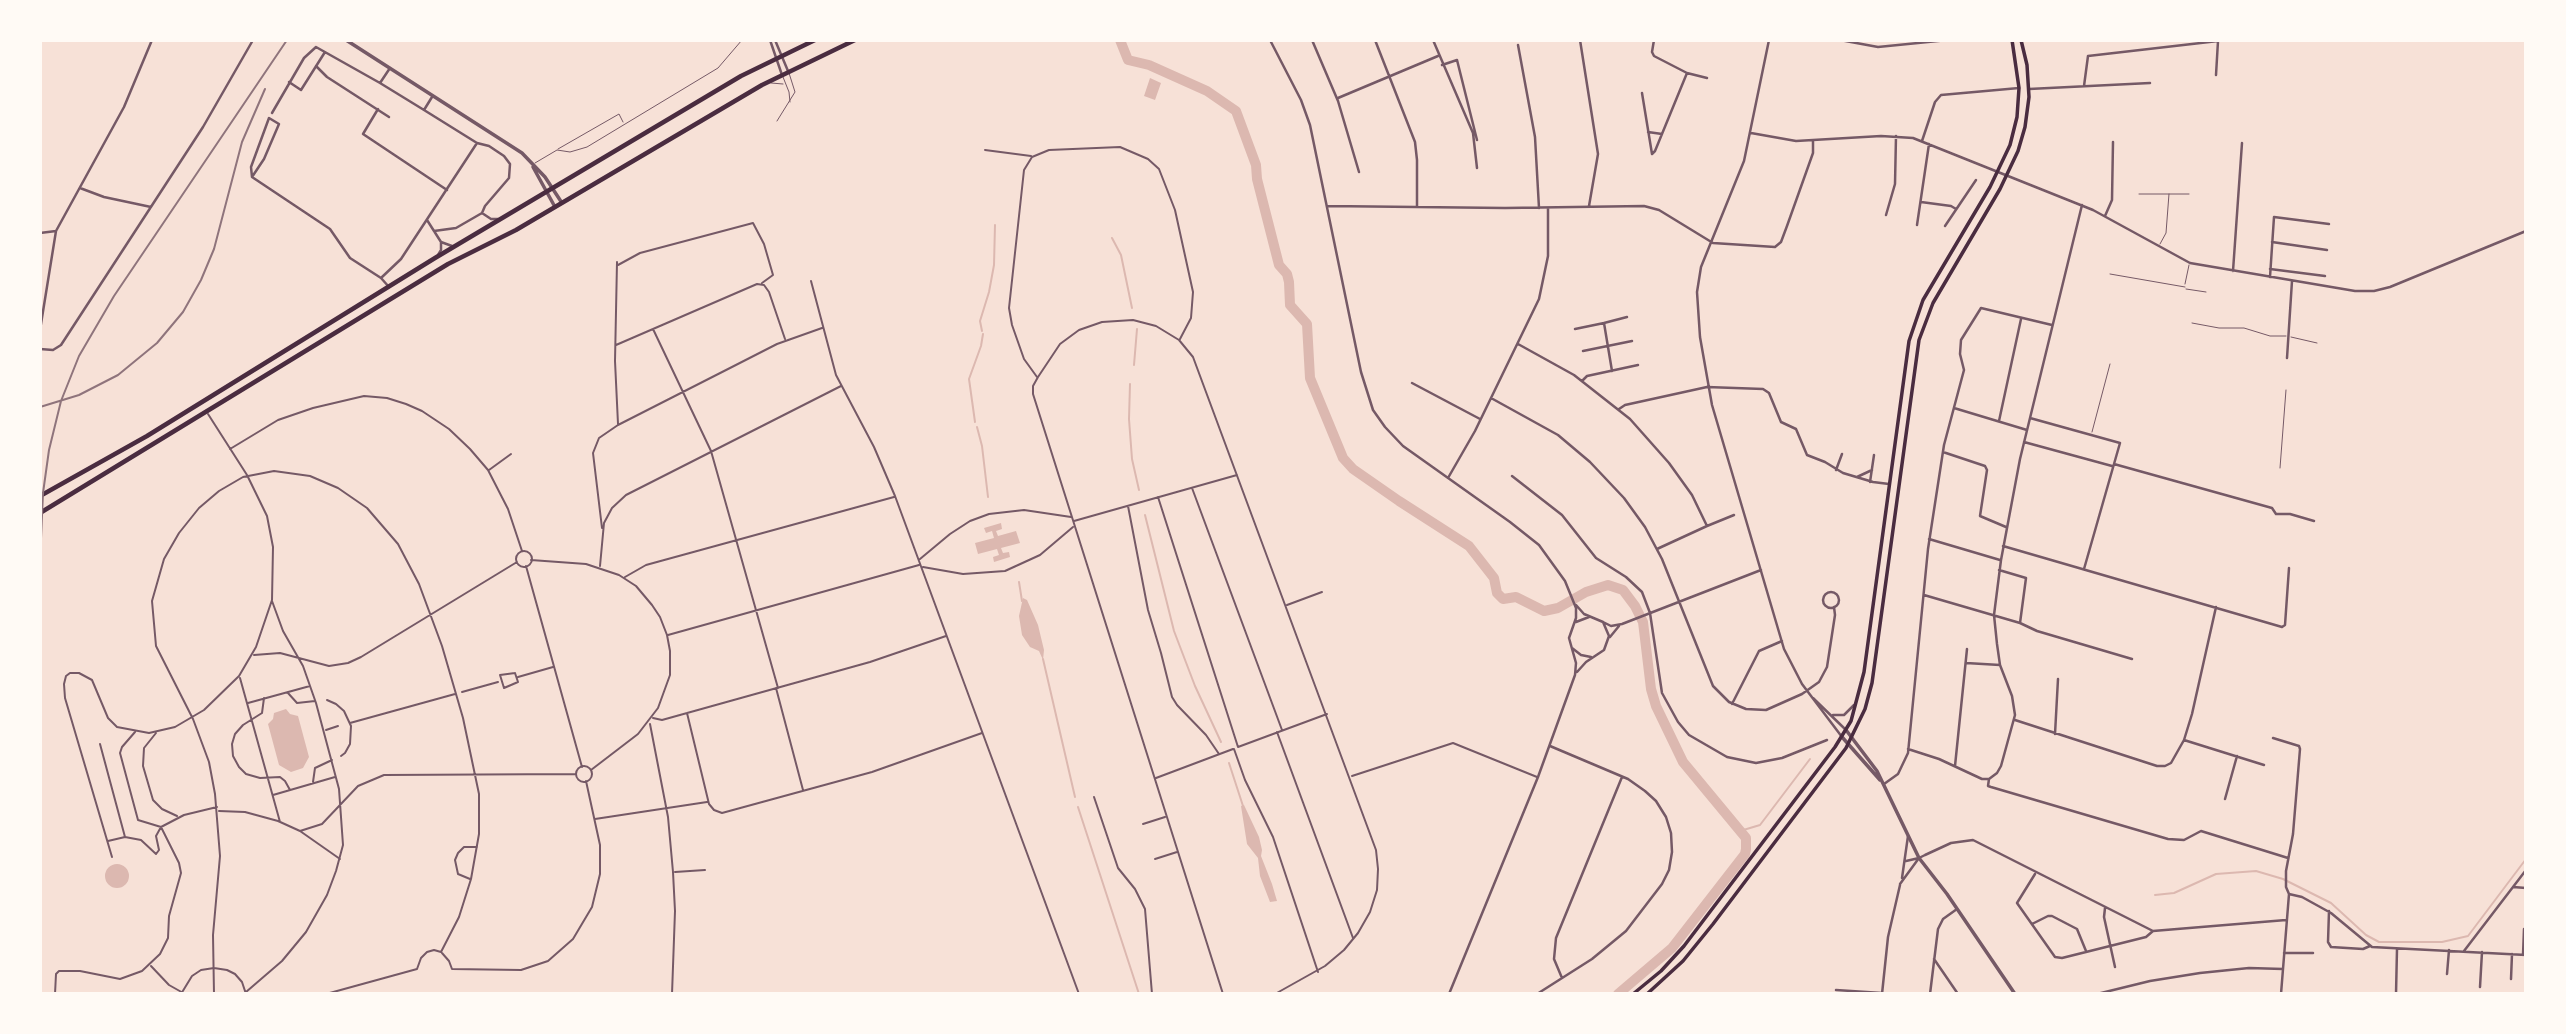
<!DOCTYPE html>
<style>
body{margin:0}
#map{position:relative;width:2566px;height:1034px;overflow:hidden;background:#f7e1d7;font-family:"Titillium Web",sans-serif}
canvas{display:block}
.frame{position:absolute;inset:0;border:42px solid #fffaf5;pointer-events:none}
</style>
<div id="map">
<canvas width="2566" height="1034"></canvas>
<div class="frame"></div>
</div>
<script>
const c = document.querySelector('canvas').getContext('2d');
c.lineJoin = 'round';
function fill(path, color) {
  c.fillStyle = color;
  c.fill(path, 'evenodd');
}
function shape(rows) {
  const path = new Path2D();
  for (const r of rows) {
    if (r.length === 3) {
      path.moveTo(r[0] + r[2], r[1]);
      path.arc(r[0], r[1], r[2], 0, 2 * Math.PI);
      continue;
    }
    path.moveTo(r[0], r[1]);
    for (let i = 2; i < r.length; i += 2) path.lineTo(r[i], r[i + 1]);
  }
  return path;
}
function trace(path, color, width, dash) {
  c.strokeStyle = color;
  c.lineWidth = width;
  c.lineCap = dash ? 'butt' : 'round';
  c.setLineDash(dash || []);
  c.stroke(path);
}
fill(shape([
 [1150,78,1161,83,1155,100,1144,96],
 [1001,523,1002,529,996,531,998,536,1016,531,1020,543,1001,548,1003,553,1009,552,1010,557,994,562,993,557,999,555,997,549,978,554,975,543,994,538,992,531,986,533,984,528],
 [1023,598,1027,600,1038,625,1044,650,1043,660,1039,651,1030,647,1022,635,1019,616],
 [286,709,290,714,298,716,309,757,303,768,291,772,279,765,268,724,273,719,274,713],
 [1244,805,1259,837,1262,850,1261,856,1272,884,1277,901,1270,902,1260,876,1258,858,1247,844,1241,806],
 [117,876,12]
]), '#dcb8b0');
trace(shape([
 [1112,238,1121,255,1132,308],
 [982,331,980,321,989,292,994,265,995,225],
 [1134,365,1137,329],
 [1130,384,1129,419,1132,459,1139,490],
 [975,422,969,379,981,346,983,334],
 [977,427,982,446,988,497],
 [1145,515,1174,631,1195,686,1221,742],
 [1019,582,1022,601],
 [1043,659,1075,797],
 [1229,763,1243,806],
 [1078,807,1139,994],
 [1740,831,1760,825,1810,759],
 [2155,895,2174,893,2216,874,2256,871,2283,879,2331,903,2366,935,2379,942,2442,942,2468,936,2526,859]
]), '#dcb8b0', 2);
trace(shape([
 [1120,40,1128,60,1149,65,1207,91,1236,111,1256,165,1257,179,1279,265,1287,274,1289,282,1290,305,1307,324,1310,378,1343,458,1353,469,1399,501,1469,546,1494,578,1497,593,1503,599,1516,597,1544,611,1558,608,1586,592,1608,585,1623,590,1635,606,1643,622,1651,689,1656,706,1683,762,1746,838,1746,849,1745,854,1672,948,1618,994]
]), '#dcb8b0', 10);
trace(shape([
 [783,77,789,92,790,102],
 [771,83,783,84],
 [777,121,795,92,789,73],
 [558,149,619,114,623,122],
 [535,163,557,150,570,152,587,147,718,68,742,40],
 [2139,194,2189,194],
 [2160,244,2166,233,2169,194],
 [2110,274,2185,287],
 [2185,284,2189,265],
 [2186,289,2206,292],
 [2192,323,2219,328,2244,328,2270,336,2286,336],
 [2291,337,2317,343],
 [2092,432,2110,364],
 [2280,468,2286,390]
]), '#755966', 1);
trace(shape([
 [985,150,1031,156],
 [617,262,615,361,618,424],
 [618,265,640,253,753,223,764,244,773,275,762,283],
 [811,281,836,375,874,447,895,496,1079,994],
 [653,329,711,451,778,688],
 [616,345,757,284,764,285,769,292,785,339],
 [1037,377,1024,359,1012,325,1009,308,1024,170,1032,157,1049,150,1120,147,1148,159,1159,169,1175,210,1193,292,1191,318,1180,339],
 [230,449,278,420,313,408,364,396,387,398,406,404,422,411,449,429,470,449,488,470,508,509,522,551],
 [489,470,511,454],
 [1192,488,1282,730],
 [1158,497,1238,747],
 [1128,506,1148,610,1161,653,1172,697,1177,705,1206,735,1219,754],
 [1074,521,1237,475],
 [602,528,593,453,599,438,618,425,730,368,777,344,822,328],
 [524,559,8],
 [920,559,950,534,970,521,989,514,1024,510,1071,517],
 [531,560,586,564,619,575,636,586,652,605,660,617,667,635,670,651,670,675,658,708,638,734,591,770],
 [526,566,582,767],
 [600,566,604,523,612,508,626,495,841,386],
 [923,567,963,574,1005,571,1040,555,1073,527],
 [625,577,646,565,894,497],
 [1287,605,1322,592],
 [668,635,919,565],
 [254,655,280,653,329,666,348,663,361,657,517,562],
 [515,673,518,682,504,688,500,675,515,673],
 [518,677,553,667],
 [240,678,280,822],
 [776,688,803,790],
 [462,692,498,682],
 [288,693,297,703,315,701],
 [264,698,262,713,243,725,235,734,232,744,233,756,239,767,246,774,260,778,280,777,285,781,290,790],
 [327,700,336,704,344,711,351,726,350,744,345,753,341,756],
 [248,703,310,686],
 [687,713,709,804,714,810,722,813,872,772,982,733],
 [653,718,662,720,870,662,946,636],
 [350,723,455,694],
 [650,724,668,817,673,872,675,911,672,994],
 [326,730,338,726],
 [135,732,122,747,120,753,138,820,161,827,184,815,217,807],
 [1277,732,1353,938],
 [156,733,144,748,143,766,153,800,162,809,177,816],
 [100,744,125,837],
 [1238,747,1327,714],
 [1234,749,1245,780,1273,837,1318,972],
 [584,774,8],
 [1352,776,1453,743,1537,777],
 [1156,778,1233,749],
 [313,782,315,768,332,760],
 [273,795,335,777],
 [1094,797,1118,868,1135,889,1145,909,1152,994],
 [219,811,245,812,278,821,300,831,340,859],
 [595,819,707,802],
 [1143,824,1165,817],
 [300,831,322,824,358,786,384,775,576,774],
 [108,841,125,837,141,840,156,854,159,850,156,836,161,827],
 [112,857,65,698,64,684,66,676,70,673,79,673,92,680,108,718,117,727,149,733,175,727,204,710,239,676,256,647,272,600,273,547,267,516,247,475,208,414],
 [1155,859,1177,852],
 [675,872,705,870],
 [470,879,458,874,455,860,458,853,464,847,477,847],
 [442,953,449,961,452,969,521,970,548,961,573,939,592,907,600,874,600,845,586,781],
 [151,966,169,985,185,994],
 [246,992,282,961,306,932,327,895,336,871,343,845,339,789,316,703,303,666,283,631,272,601],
 [55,994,56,974,59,971,80,971,120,979,142,971,160,954,168,938,169,916,181,873,179,863,161,827],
 [181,994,192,976,201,970,214,968,227,970,235,974,242,982,246,994],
 [214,994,213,935,220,856,215,794,209,762,193,719,156,646,152,601,164,559,179,533,199,508,219,491,243,477,274,471,310,476,338,488,367,508,398,544,419,584,442,646,463,718,479,794,479,834,471,879,459,917,441,952,434,950,427,952,421,958,417,969,326,994],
 [1223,994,1033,394,1033,386,1038,377,1060,344,1079,330,1102,322,1133,320,1156,326,1179,340,1193,357,1376,850,1378,869,1377,890,1370,912,1358,933,1344,950,1325,966,1275,994]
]), '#755966', 2);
trace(shape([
 [770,40,782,75],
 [775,40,788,71],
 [1270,40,1301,100,1310,125,1361,372,1373,410,1385,427,1403,446,1510,522,1539,545,1565,581,1576,608,1576,618,1569,638,1576,663,1575,675,1538,777,1449,994],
 [1312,40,1338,101,1359,172],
 [1375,40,1415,142,1417,160,1417,207],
 [1433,40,1473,133,1477,168],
 [1580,40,1598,154,1589,206],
 [1654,40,1652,52,1654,56,1687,73,1707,78],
 [1769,40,1744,161,1701,267,1697,292,1700,337,1712,405,1784,649,1802,684,1842,737],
 [1840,40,1878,47,1948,40],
 [1518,45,1535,137,1539,208],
 [1442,65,1457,60,1477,140],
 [316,66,327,77,389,117],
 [390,68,380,83,424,110,432,97],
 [289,82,301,90,325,52],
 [2084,86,2088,56,2218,41,2216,75],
 [2029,89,2150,83],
 [1642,93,1652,154],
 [1338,98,1438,56],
 [378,109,363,134,447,190],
 [272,113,304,58,316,47,380,83],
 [1648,132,1662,134],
 [1751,133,1796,141,1881,136,1913,138,2093,210,2190,263,2355,291,2374,291,2390,287,2526,231],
 [1922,141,1935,102,1941,95,2019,88],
 [477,143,489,146,504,156,510,164,509,178,485,206,482,213,491,219,498,219],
 [1652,154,1655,151,1687,73],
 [252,177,264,159,279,124,269,118,251,167,252,177,330,229,350,258,381,278],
 [80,188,104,197,151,207],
 [1921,202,1951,206,1956,209],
 [1327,206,1505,208,1644,206,1659,210,1713,243,1775,247,1781,242,1787,226,1813,153,1813,141],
 [1886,215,1895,184,1896,136],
 [2105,216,2112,200,2113,142],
 [427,220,441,242,452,246],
 [1917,225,1929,144],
 [1945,226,1976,180],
 [434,231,456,228,482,213],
 [40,233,56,231],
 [2272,242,2327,250],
 [438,255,441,250,441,242],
 [2270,269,2325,276],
 [2233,271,2242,143],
 [2270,277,2274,217,2329,224],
 [389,287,381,278,401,259,477,143,424,110],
 [1575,329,1604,323],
 [40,330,56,231,124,107,152,40],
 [1518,344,1574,375,1630,419,1669,463,1692,495,1707,526,1734,515],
 [40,349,53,350,61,345,203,127,253,40],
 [1583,351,1632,341],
 [2287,358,2292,281],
 [1612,371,1604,323,1627,317],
 [1582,381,1587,376,1638,365],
 [1412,383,1480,419],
 [1491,398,1558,435,1590,462,1624,498,1645,527,1662,559,1713,686,1729,702,1746,709,1766,710,1802,694,1819,682,1827,667,1835,615,1834,607],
 [1954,408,2027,430],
 [1619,409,1625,405,1707,387,1763,389,1769,393,1781,422,1796,429,1807,455,1825,462,1843,473,1873,482,1889,484],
 [2030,418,2120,443,2084,569],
 [1999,421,2021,319],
 [2024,442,2112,466],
 [1943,452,1985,466,1987,470,1980,516,2006,527],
 [2114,464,2272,508,2276,514,2290,514,2314,521],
 [1836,470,1842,454],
 [1512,476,1562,515,1596,558,1626,577,1642,592,1650,613,1662,693,1678,722,1689,735,1727,757,1756,763,1782,758,1827,740],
 [1857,477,1872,470],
 [1448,478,1475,431,1539,299,1548,256,1548,208],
 [1870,482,1874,455],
 [1929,539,2000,560],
 [2003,546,2282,627,2285,625,2289,568],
 [1657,549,1707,526],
 [1999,570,2026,578,2020,623],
 [1831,600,8],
 [1924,595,2020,623,2037,631,2132,659],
 [1576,605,1584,614,1603,622,1609,636,1604,650,1586,662,1577,672],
 [1576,622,1589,617],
 [1603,622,1611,626,1622,624,1761,570],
 [1610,637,1619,626],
 [1572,648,1581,655,1591,657],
 [1966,663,2000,665],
 [1813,698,1846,730],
 [1732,704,1759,651,1782,641],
 [1833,715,1844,715,1854,705],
 [2015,720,2157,766,2165,766,2171,763,2184,740,2192,714,2216,607],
 [2055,734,2058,679],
 [2273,738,2299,746,2300,749,2293,834,2286,871,2286,887,2289,894,2281,994],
 [2184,740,2264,765],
 [1908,749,1939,759,1982,779,1989,779],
 [1955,766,1967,649],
 [1989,779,1997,773,2001,766,2015,715,2012,696,2000,665,1997,644,1994,615,2001,560,2020,459,2082,205],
 [1989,779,1988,786,1991,787,2168,839,2184,840,2201,831,2288,858],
 [1884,784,1898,774,1908,753,1928,549,1944,445,1964,370,1960,354,1961,340,1981,308,2052,325],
 [2225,799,2237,756],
 [1906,861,1919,858],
 [2035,874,2017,903,2055,957,2062,958,2146,937,2153,931],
 [1902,878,1908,836],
 [1900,884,1919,858,1925,855,1951,843,1973,840,2153,931,2286,920],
 [2513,887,2526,888],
 [2289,894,2302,897,2331,913,2372,947,2526,955],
 [2105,908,2104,917,2115,967],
 [2329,911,2328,942,2331,947,2363,949,2370,946],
 [2032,924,2048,916,2052,916,2077,929,2086,951],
 [2464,951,2526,870],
 [2284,953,2313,953],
 [2523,955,2524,929],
 [1934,959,1958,994],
 [2447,974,2449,950],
 [1562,978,1554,959,1556,938,1622,777],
 [2511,979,2512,954],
 [2480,987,2482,952],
 [1836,990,1882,993],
 [1537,994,1592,959,1626,931,1662,884,1669,870,1672,852,1671,833,1666,817,1656,801,1645,791,1628,779,1550,746],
 [1882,994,1888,937,1900,885],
 [1930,994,1938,929,1943,919,1957,909],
 [2097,994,2150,981,2200,973,2249,968,2283,969],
 [2396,994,2397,949]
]), '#755966', 2.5);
trace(shape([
 [346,40,522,153,545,177,562,203],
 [533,167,555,207],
 [1846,730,1877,771,1919,858,1947,894,2015,994],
 [1842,737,1880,780]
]), '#755966', 3.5);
trace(shape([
 [1633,994,1661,971,1684,946,1835,747,1851,721,1864,672,1909,341,1923,300,1990,187,2010,145,2017,117,2019,88,2012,40],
 [1647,994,1683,961,1713,924,1846,748,1865,709,1872,683,1919,340,1933,303,2000,189,2018,151,2025,127,2029,97,2027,65,2021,40]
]), '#4a2c40', 3.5);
trace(shape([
 [40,496,147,436,435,258,741,76,815,40],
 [40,513,448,264,516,230,762,85,855,40]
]), '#4a2c40', 4.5);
trace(shape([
 [40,407,79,395,118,375,157,343,183,312,201,280,214,249,242,142,265,89],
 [40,561,43,493,49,450,61,401,79,356,114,296,287,40]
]), '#8f747c', 2);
</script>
